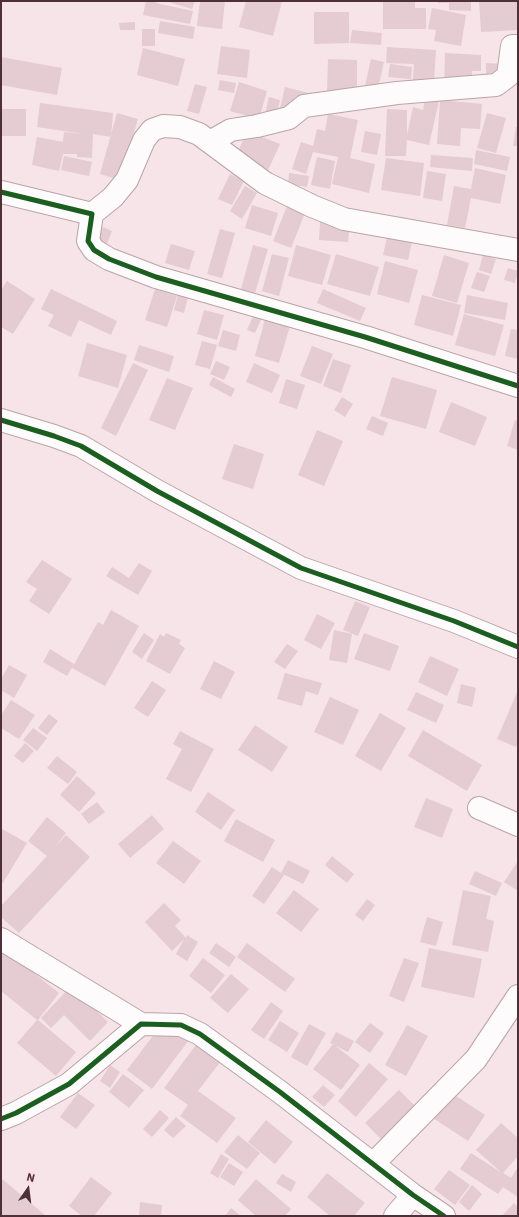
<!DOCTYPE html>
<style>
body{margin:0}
#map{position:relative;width:519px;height:1217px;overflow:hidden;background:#f6e4e8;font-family:"IBM Plex Sans",sans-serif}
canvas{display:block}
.frame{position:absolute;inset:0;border:2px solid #4f3039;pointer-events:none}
.north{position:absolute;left:8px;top:1169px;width:40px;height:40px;-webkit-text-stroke:3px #fddde5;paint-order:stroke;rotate:14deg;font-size:11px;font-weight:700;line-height:16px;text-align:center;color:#4f3039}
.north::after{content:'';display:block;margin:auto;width:14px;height:18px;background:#4f3039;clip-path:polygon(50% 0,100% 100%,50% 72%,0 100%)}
</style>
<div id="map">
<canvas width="519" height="1217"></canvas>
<div class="frame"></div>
<div class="north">N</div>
</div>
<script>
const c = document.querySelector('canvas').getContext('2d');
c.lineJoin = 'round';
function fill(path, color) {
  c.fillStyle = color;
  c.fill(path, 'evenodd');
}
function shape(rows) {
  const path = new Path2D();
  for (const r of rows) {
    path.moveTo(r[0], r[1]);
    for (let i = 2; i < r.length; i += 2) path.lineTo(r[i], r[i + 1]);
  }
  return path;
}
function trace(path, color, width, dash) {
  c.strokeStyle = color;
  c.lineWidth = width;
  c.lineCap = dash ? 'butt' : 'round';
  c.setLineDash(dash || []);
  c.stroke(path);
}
fill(shape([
 [146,1,157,1,156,3,193,11,190,24,143,15],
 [165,1,195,1,192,9],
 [200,1,225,1,222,29,197,26],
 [246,1,282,1,273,36,239,27],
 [383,1,415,1,415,8,426,8,426,29,383,29],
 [438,1,471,1,471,11,449,10,449,3,438,3],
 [479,1,518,1,518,30,481,32],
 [432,8,466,15,461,46,434,41,436,30,428,29],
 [314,12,349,12,349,43,314,44],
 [160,21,195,27,193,39,158,33],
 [135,22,135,30,120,30,119,23],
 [142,29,155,29,155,46,142,46],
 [352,30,382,33,381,45,350,43],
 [221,46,250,50,247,78,217,74],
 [387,47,436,50,434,81,413,80,414,64,386,63],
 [143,48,185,59,178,86,137,75],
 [445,53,481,55,481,71,472,71,471,88,444,87],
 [1,57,62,68,57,95,1,85],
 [328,59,357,60,357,95,327,94],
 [371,59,384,62,377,93,364,90],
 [486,63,506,64,506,78,486,78],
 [390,64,412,67,411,79,388,77],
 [220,80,236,83,234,93,218,90],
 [239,82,267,91,259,119,230,111],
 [195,84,207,87,199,114,187,111],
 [285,87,316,95,277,121],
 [269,97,280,100,275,121,264,118],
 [425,98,439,101,429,145,407,140,406,156,385,156,387,109,407,110,407,135,413,107,423,110],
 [440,100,482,104,480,129,461,128,460,146,437,144],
 [40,103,113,113,111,137,93,134,92,158,77,157,77,154,63,154,59,171,32,165,37,137,63,142,64,132,84,134,37,127],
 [1,109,26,109,26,136,1,136],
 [117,113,138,119,120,180,100,174],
 [487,113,506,118,496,153,477,148],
 [328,114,358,120,350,158,375,164,369,193,332,184,338,157,313,152,306,174,292,169,301,142,313,146,317,129,325,131],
 [516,127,518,127,518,146,513,146],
 [247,131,280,144,268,170,236,156],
 [365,131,381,134,377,155,361,152],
 [476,150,510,157,507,171,474,164],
 [431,155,473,158,472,171,430,167],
 [64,156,92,162,89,176,61,170],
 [317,157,335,161,330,189,311,185],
 [386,158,424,163,420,196,381,190],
 [475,168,506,175,500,204,471,198,465,228,447,225,454,186,471,189],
 [427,171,446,174,442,201,423,198],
 [289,173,309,176,307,187,288,184],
 [230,174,244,181,232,205,218,199],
 [245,186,257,193,242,219,230,211],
 [252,205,278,213,271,236,245,228],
 [287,206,305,213,291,248,273,241],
 [320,222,350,224,348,242,319,240],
 [103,227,112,231,107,244,98,241],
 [220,229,235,233,222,278,207,274],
 [387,237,412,242,408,260,383,255],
 [171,244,195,251,189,270,165,263],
 [253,245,268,249,255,293,241,289],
 [296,245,331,255,322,285,288,276],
 [272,254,289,258,279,296,262,291],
 [336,254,379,267,370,296,327,284],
 [444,255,469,263,457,303,432,296],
 [483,255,496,259,491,274,479,270],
 [385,261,418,270,409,303,377,294],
 [508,268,518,271,515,283,504,280],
 [477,272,490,276,484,292,471,288],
 [7,281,35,299,13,334,1,327,1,290],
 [51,289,117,321,111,335,79,320,71,337,48,326,54,315,41,309],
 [155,289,177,296,167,327,145,320],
 [323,289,366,308,360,321,317,303],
 [179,290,189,293,184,313,174,310],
 [422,295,461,305,453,336,414,325],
 [467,295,508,303,505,320,464,313],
 [256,309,264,313,255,333,247,330],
 [204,310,224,315,217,340,197,334],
 [464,314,504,325,495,356,455,345],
 [265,319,290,326,279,363,255,356],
 [511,329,518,330,518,359,505,356],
 [223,330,240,335,236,351,218,346],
 [202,341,217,345,210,369,195,365],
 [87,343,127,355,118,388,78,376],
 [139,345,174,356,169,372,134,360],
 [312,346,333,354,321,384,300,376],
 [333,359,351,365,341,393,323,386],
 [216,361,230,367,224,380,210,374],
 [133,363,148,370,116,436,101,428],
 [254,363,280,375,272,393,246,382],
 [213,377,235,389,231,397,209,385],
 [392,377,437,390,426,429,380,416],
 [167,378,193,388,175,430,149,420],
 [286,379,305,385,297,409,279,403],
 [342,397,353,404,345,417,334,410],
 [451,402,487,417,475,446,439,432],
 [372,416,388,423,383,436,366,429],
 [515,420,518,421,518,450,507,446],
 [317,430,343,441,324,486,298,475],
 [234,444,264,454,253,489,222,479],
 [42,560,72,579,49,614,29,601,37,589,26,582],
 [139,563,152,571,138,595,106,576,112,567,129,578],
 [355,601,370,607,358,636,343,630],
 [111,610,139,626,105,686,72,668,98,622,103,625],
 [317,614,335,623,321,649,304,640],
 [334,630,352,634,347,663,329,660],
 [144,633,154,640,142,659,132,652],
 [166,633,181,640,179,644,185,648,170,674,146,661,160,634,164,637],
 [364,633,399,646,390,671,354,659],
 [287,644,298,651,285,669,274,662],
 [50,649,74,664,67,676,43,662],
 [430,656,459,669,447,696,418,682],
 [214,661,235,672,221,699,200,689],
 [9,665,27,675,14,698,1,690,1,679],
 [285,673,322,683,318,695,306,691,302,706,277,699],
 [152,681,166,690,148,717,134,708],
 [461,684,476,688,472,707,457,703],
 [518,690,518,741,516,747,497,739],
 [416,692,444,705,436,723,407,710],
 [330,697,359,710,343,745,314,732],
 [11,700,35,715,19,739,1,728,1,715],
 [380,713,406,728,381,771,355,756],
 [49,714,58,721,47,735,38,728],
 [255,725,288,747,272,772,238,750],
 [33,728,47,738,37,751,23,740],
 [423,730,482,765,467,791,408,756],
 [180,731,214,749,191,792,166,779,182,749,173,744],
 [25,743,34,751,23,763,14,756],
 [57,756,77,772,68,784,47,768],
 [77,776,96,793,79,812,60,795],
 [208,792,235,810,221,830,195,812],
 [426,798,453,809,442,838,414,827],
 [97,802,105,812,89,824,81,814],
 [152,815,164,829,130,858,118,844],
 [47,817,66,833,54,848,66,835,90,857,19,933,1,917,1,906,47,856,28,841],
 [236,819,275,840,263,862,224,841],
 [2,829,27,843,1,886,1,830],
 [173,841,201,861,184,884,156,863],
 [332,856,354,874,347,883,325,865],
 [288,860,310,871,303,884,281,873],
 [518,861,518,891,504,882],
 [272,867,284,875,264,904,252,896],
 [475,871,502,883,496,896,469,884],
 [294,890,319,909,301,932,276,913],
 [463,890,491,896,486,919,494,921,488,952,452,945],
 [367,899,375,905,363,921,355,915],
 [164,903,181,920,175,926,186,938,187,935,198,942,187,961,176,954,184,939,172,951,145,922],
 [427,917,443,922,436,946,420,942],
 [216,943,236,957,229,967,209,953],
 [247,943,295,979,285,992,237,957],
 [1,947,59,993,38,1020,76,1052,56,1076,17,1043,37,1020,1,991],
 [429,948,482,959,474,998,421,987],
 [203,958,225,975,211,993,189,976],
 [404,958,419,963,404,1002,389,996],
 [231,974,249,989,228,1013,210,998],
 [71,986,108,1022,90,1041,64,1015,51,1028,41,1018],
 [271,1002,283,1011,264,1039,251,1030],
 [164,1021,189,1040,152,1089,127,1070],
 [280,1021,299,1033,287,1052,268,1040],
 [370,1023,384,1033,370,1053,355,1042],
 [309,1024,326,1033,307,1066,291,1057],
 [407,1025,428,1036,406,1076,385,1065],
 [336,1032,354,1041,348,1052,330,1043],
 [201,1038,225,1056,198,1091,236,1118,217,1143,180,1116,188,1105,164,1088],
 [333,1044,360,1065,341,1090,313,1069],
 [369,1063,388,1079,356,1117,338,1101],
 [110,1065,120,1072,110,1088,100,1081],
 [123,1074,144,1090,129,1108,109,1092],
 [323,1085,335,1095,324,1107,312,1097],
 [399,1090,415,1106,381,1139,365,1123],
 [450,1092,485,1115,468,1141,433,1118],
 [78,1093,95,1105,76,1129,60,1117],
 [160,1110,169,1118,152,1137,143,1129],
 [176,1117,186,1126,173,1138,164,1130],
 [266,1120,293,1142,275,1164,248,1142],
 [501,1123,518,1138,518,1156,503,1173,511,1178,518,1167,518,1197,503,1187,498,1194,460,1169,471,1153,502,1173,476,1150],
 [238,1135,260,1153,247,1169,224,1152],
 [221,1154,229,1159,218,1178,210,1173],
 [229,1163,243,1172,234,1186,220,1177],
 [449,1170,470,1185,455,1205,434,1189],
 [327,1173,365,1203,354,1216,330,1216,307,1197],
 [282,1174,296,1182,291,1192,276,1183],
 [91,1177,112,1193,94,1216,82,1216,69,1206],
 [1,1178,46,1216,1,1216],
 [256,1179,291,1209,285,1216,256,1216,238,1200],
 [472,1185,482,1194,469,1211,459,1202],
 [140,1202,162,1205,161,1216,139,1216],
 [514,1203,518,1207,518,1216,502,1216],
 [231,1208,241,1216,225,1216]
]), '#e4ccd2');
const minor = shape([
 [210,142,231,130,257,126,289,118,304,106,397,93,496,85,508,76,512,46,518,46],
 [1,192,92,214,88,241,94,250,109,259,156,277,365,337,518,386],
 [92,214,113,197,127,180,144,140,152,130,163,126,180,127,199,134,265,183,312,206,344,219,518,250],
 [1,420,54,436,81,446,157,491,301,568,454,621,518,647],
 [479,808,518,825],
 [1,939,141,1024],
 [1,1119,16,1113,69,1084,141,1024,181,1025,200,1034,280,1092,413,1195,444,1216],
 [373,1164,476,1059,518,996],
 [395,1216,413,1195]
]);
trace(minor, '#b9a4a9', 24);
trace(minor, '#fefbfc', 22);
trace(shape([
 [1,192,92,214,88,241,94,250,109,259,156,277,365,337,518,386],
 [1,420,54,436,81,446,157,491,301,568,454,621,518,647],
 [1,1119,16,1113,69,1084,141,1024,181,1025,200,1034,280,1092,413,1195,444,1216]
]), '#1b5e20', 5);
</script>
